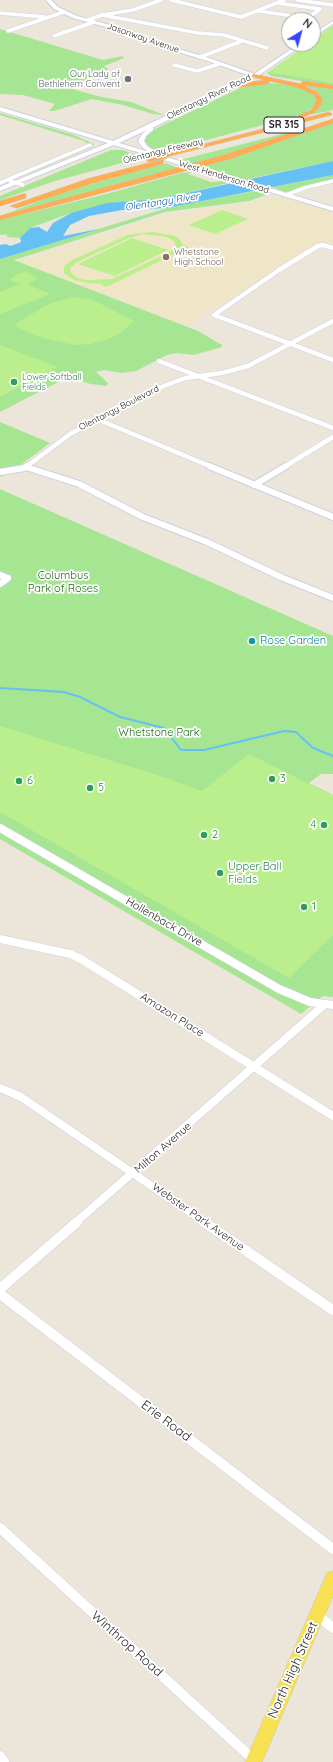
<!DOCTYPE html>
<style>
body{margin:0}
#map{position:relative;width:333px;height:1762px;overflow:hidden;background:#ece5d9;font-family:Quicksand,sans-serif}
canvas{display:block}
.north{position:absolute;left:281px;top:12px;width:40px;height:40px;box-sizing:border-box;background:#fff;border:1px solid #a9a9a9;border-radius:50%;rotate:37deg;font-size:11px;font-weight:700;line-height:16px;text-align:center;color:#282828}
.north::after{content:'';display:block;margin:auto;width:14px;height:18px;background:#3345ff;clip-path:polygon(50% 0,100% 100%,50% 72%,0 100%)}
</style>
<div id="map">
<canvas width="333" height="1762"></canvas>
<div class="north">N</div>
</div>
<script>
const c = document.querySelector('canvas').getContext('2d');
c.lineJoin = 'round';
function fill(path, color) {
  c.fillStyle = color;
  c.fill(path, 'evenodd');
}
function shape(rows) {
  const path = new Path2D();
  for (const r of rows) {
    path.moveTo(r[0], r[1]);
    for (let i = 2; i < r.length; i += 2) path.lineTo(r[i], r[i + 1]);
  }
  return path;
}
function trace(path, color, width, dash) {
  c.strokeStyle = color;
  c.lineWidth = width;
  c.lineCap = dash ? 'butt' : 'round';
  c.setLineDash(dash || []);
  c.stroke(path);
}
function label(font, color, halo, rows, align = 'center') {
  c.font = font + ' Quicksand,sans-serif';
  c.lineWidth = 3.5;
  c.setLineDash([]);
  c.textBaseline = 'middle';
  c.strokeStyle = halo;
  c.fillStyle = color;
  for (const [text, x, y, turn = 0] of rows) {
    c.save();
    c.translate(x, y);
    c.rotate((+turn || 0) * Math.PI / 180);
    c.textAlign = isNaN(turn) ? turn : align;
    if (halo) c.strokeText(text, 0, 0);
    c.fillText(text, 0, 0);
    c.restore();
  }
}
fill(shape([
 [276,196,333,211,333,245,324,243,271,273,187,326,17,262,149,220,190,211,254,202]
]), '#efe6c7');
fill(shape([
 [0,29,103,60,123,56,124,58,104,66,109,70,66,87,101,97,131,102,164,115,153,114,123,105,92,99,54,111,49,111,55,104,23,95,0,94],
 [268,72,333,80,333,86,271,76,267,73],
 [268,83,292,85,311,92,315,96,316,104,312,108,300,115,158,153,147,147,144,142,144,138,157,128,240,88],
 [303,85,333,88,333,110,304,116,319,107,321,99,315,90],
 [0,113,74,135,94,144,89,148,13,180,89,145,84,141,0,115],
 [333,123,333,161,243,180,206,167,206,165],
 [302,129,303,130,269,142,193,164,180,160],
 [111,150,122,150,144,157,55,181,0,200,0,196],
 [166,163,178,168,0,216,66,191],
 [192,172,188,174,211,182,223,181,228,183,159,199,71,213,30,228,20,238,8,237,6,235,9,234,0,235,0,220,110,193,181,173],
 [333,175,333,182,288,193,272,187],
 [254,191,266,195,249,201,165,212,14,260,198,331,222,345,222,347,194,355,176,353,167,355,136,371,121,373,104,370,96,372,106,381,108,384,106,386,91,384,68,377,0,412,0,259,167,208],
 [0,422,50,443,14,470,0,477],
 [0,489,333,636,333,774,321,774,309,783,333,795,333,997,323,996,301,1014,0,839]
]), '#a6e692');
fill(shape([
 [333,25,333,83,268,72,308,44,313,44,313,40],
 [222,210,248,219,215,234,189,225],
 [152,232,175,236,180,240,183,245,189,247,106,287,101,285,103,284,89,283,74,280,64,273,64,266,72,260,128,235],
 [143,234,167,237,174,241,176,246,170,252,112,279,86,280,76,277,70,272,71,267,77,262,129,238],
 [132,238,168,250,115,276,78,264],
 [27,272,38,279,27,284,50,294,0,314,0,292,20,284,13,282,10,279,20,273],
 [73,297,88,299,99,303,134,321,120,333,107,340,90,344,74,345,39,337,17,327,16,324,35,312,51,303],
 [0,345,58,367,0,397],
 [0,726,151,773,202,791,249,754,333,796,333,935,289,978,0,812]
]), '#bbee8d');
fill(shape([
 [333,161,333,175,167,208,122,210,89,216,70,225,63,236,99,229,0,259,0,245,6,244,10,246,19,243,21,242,20,238,30,228,39,227,47,232,53,223,71,213,107,203,159,199]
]), '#65c1f4');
trace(shape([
 [0,688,64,692,80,697,120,717,164,728,181,750,204,750,284,731,296,732,313,748,333,756]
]), '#65c1f4', 2);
const streetFar4 = shape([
 [171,0,241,17,284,0],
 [297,0,333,5],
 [277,3,320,9],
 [258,11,308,18,320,9],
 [0,13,46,17],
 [102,15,198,33,224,35,267,48],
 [88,20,102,15,133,10,161,0],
 [8,31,64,12],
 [54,36,94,22],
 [200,57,242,41],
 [174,65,197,71,219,64],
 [10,181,23,185],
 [0,183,90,145],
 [286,195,304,188,333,181]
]);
const streetFar3 = shape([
 [333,248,323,245,318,246,279,270,214,315,333,360],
 [159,361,333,428],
 [97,419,212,467],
 [26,467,70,434,151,391,185,378,222,373,248,366,333,321],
 [284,467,333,437]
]);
const streetFar2 = shape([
 [209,466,333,517],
 [26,467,79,484,143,517,207,542,283,578,333,598],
 [0,472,24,468,27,466],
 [254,485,286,466],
 [0,575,8,578,0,584]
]);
const streetFar1 = shape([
 [0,828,279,989,310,1002,333,1005],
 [0,939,70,954,81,959,333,1116],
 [0,1088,21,1097,206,1223],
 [75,1223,324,1005]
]);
const street = shape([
 [204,1222,333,1310],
 [0,1289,77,1222],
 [0,1294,333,1549],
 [0,1528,254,1760],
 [317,1615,333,1628],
 [0,1756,4,1762]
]);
const secondary = shape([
 [46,0,51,0,58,7,77,16,132,31,152,41,212,59,254,74,299,44,304,44,258,76,152,128,154,129,146,136,144,141,147,146,156,152,156,154,333,207,333,211,114,145,0,191,0,187,108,143,0,111,0,107,113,141,250,76,208,61,148,43,128,33,73,18,54,9,46,0],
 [147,130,142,134,138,141,143,148,149,152,119,143,147,130],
 [333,21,333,24,313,37,313,34,333,21]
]);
const primary = shape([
 [333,1571,333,1596,262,1762,245,1762,327,1573,333,1571]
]);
const highway = shape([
 [254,74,300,84,303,81,333,85,333,89,303,85,317,92,322,99,321,105,315,112,301,118,298,116,299,115,311,110,315,105,316,99,313,94,296,87,270,81,267,84,235,88,232,86,235,84,265,80,252,77,251,76,254,74],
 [329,112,332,114,331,115,166,157,162,155,329,112],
 [333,119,333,123,230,159,0,220,0,216,224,155,333,119],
 [160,160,163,160,163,164,93,183,17,208,10,206,87,179,160,160],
 [23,194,26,194,26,198,0,206,0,201,23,194]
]);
trace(streetFar4, '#ced0e2', 4.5);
trace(streetFar3, '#ced0e2', 5.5);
trace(streetFar2, '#ced0e2', 8);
trace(streetFar1, '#ced0e2', 9);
trace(street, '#ced0e2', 11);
trace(secondary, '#ced0e2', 2);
trace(primary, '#c7c7c7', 1);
trace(highway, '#c7c7c7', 1);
trace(streetFar4, '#fff', 3.5);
trace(streetFar3, '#fff', 4.5);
trace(streetFar2, '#fff', 6);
trace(streetFar1, '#fff', 8);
trace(street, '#fff', 10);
fill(secondary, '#fff');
fill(primary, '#f7e152');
fill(highway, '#ffad51');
const highwayBridge = shape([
 [149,159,166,155]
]);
trace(highwayBridge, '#c7c7c7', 8, []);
trace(highwayBridge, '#ffad51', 6);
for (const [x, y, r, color] of [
 [128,79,4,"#6b7280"],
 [166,257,4,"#8d6e63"],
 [14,382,4,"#2e9e5b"],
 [252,641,4,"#0f9aa8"],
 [272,779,4,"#2e9e5b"],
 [19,781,4,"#2e9e5b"],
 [90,788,4,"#2e9e5b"],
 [324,825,4,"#2e9e5b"],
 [204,835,4,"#2e9e5b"],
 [220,873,4,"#2e9e5b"],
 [304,907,4,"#2e9e5b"]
]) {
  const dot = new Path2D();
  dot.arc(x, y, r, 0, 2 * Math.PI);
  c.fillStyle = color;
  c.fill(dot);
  trace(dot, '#fff', 1.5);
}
label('9px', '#282828', '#fff', [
 ["Jasonway Avenue",143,38,19],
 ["Olentangy River Road",209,97,-26],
 ["Olentangy Freeway",163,151,-14],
 ["West Henderson Road",224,177,17],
 ["Olentangy Boulevard",119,408,-27]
]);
label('9px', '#5b616d', '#fff', [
 ["Our Lady of",120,74],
 ["Bethlehem Convent",120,84]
], 'right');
label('9px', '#785e54', '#fff', [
 ["Whetstone",174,252],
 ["High School",174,262]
], 'left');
label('9px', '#27864d', '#fff', [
 ["Lower Softball",22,377],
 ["Fields",22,387]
], 'left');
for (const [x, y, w] of [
 [284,125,40]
]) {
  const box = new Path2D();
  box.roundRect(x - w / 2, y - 8, w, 16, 3);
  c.fillStyle = '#fff';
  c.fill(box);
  trace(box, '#282828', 1);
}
label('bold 10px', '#282828', null, [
 ["SR 315",284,125]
]);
label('italic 10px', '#065b9e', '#fff', [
 ["Olentangy River",162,202,-9]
]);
label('11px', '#1f6816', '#fff', [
 ["Columbus",63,576],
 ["Park of Roses",63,589],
 ["Whetstone Park",159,733]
]);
label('11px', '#0d838f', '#fff', [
 ["Rose Garden",260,641]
], 'left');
label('11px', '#27864d', '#fff', [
 ["3",280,779],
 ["6",27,781],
 ["5",98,788],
 ["4",316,825,"right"],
 ["2",212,835],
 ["Upper Ball",228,867],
 ["Fields",228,880],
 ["1",312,907]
], 'left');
label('11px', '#282828', '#fff', [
 ["Hollenback Drive",164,922,30],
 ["Amazon Place",172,1015,32],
 ["Milton Avenue",163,1148,-41],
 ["Webster Park Avenue",198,1217,35]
]);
label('13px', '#282828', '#fff', [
 ["Erie Road",166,1421,37],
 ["Winthrop Road",127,1644,42],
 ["North High Street",293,1670,-66]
]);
</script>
